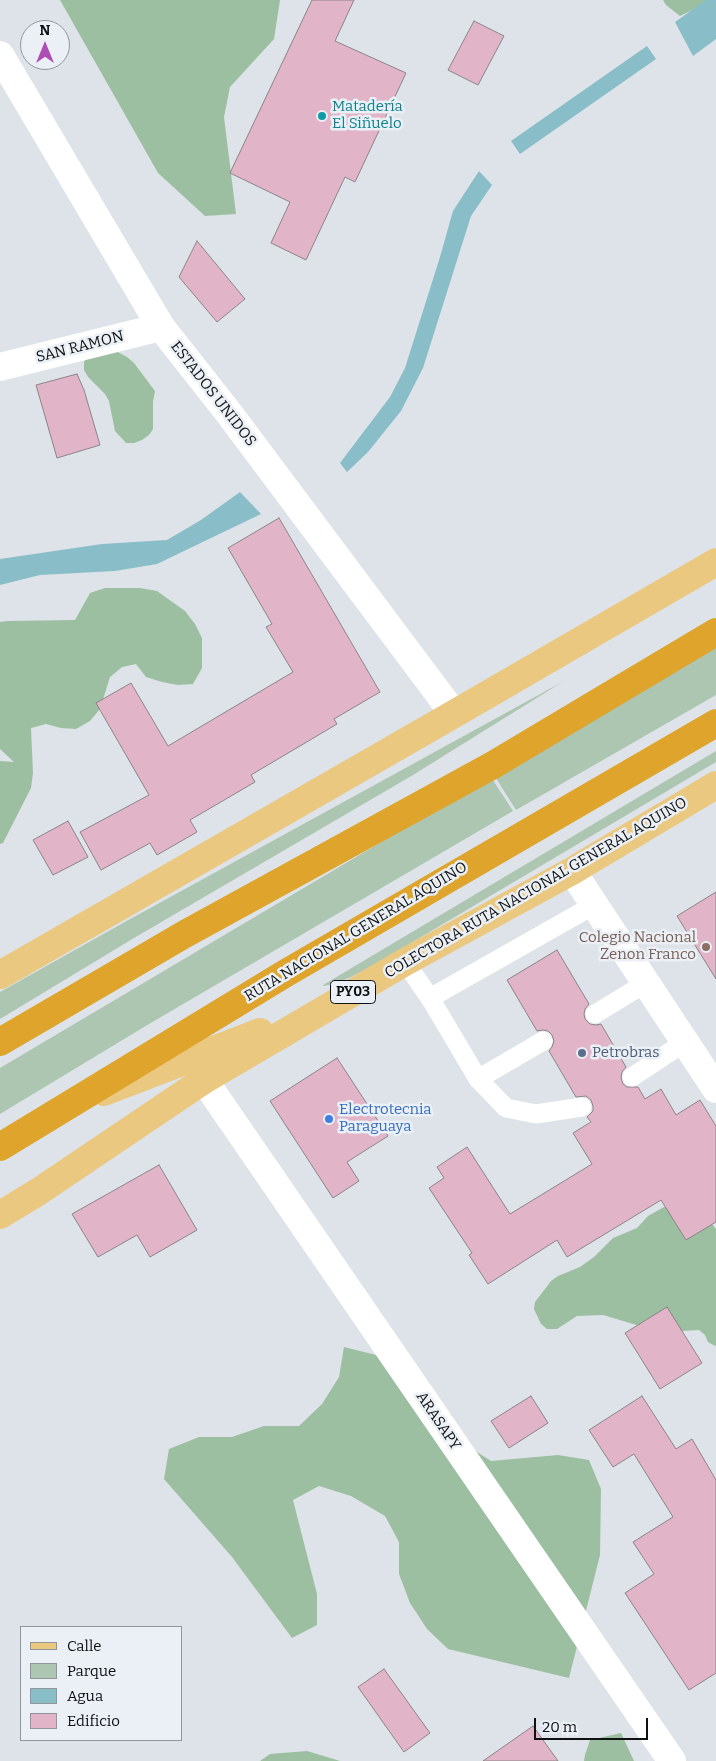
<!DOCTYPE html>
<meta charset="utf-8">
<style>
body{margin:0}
#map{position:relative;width:716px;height:1761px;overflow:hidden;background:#dde3e8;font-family:Bitter,serif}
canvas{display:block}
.legend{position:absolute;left:20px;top:1626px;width:162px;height:115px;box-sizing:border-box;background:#eaf0f5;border:1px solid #92969a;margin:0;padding:6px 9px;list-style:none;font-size:15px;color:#0e1012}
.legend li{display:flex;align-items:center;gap:10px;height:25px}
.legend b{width:25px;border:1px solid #92969a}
.north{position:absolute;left:20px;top:20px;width:50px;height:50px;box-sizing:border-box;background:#eaf0f5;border:1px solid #92969a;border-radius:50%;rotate:0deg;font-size:14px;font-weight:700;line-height:20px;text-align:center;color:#0e1012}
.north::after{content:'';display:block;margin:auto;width:18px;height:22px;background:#af4db4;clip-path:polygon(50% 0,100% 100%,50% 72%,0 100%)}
.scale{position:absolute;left:534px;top:1718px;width:114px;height:22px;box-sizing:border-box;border:2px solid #0e1012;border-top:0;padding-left:6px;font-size:15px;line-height:18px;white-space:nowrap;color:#0e1012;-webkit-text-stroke:4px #eaf0f5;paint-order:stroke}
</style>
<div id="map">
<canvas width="716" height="1761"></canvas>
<ul class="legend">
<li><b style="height:6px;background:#ebc880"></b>Calle</li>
<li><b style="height:14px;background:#adc6b1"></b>Parque</li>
<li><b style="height:14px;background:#89bdc7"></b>Agua</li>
<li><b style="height:14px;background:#e1b5c7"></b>Edificio</li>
</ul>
<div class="north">N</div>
<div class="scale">20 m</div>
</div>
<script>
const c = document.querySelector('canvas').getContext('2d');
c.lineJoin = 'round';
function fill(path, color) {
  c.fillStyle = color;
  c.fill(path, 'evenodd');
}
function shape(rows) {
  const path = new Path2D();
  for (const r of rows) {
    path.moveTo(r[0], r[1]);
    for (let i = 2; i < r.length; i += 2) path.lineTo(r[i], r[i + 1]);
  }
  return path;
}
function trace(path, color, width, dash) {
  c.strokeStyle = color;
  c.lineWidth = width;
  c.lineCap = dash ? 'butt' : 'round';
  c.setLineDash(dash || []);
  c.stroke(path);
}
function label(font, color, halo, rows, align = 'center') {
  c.font = font + ' Bitter,serif';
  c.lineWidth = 5;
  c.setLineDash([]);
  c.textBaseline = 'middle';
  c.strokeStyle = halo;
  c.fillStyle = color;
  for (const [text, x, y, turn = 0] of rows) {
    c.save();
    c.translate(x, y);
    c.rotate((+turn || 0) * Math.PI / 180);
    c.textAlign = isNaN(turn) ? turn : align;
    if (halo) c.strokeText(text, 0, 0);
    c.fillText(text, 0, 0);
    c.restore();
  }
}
fill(shape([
 [716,647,716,695,516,810,494,775],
 [564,681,413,775,134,938,0,1019,0,992,123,923],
 [716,751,716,762,374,965,351,977,334,984,324,986,323,985],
 [491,777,513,811,149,1024,0,1114,0,1068]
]), '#adc6b1');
fill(shape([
 [60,0,280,0,274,39,230,87,224,117,236,214,205,216,158,173],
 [663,0,713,0,680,16,666,5],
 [112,349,127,357,134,363,155,391,153,402,153,429,149,435,142,440,134,443,126,443,115,431,109,401,105,394,88,377,84,370,84,362,88,355],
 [105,588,140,588,157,591,185,611,195,624,202,638,202,668,193,684,178,685,162,682,146,677,136,664,122,667,110,677,100,709,90,721,76,729,61,728,46,724,31,728,33,773,31,788,3,843,0,844,0,761,14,762,0,749,0,622,7,621,75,620,90,593],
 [672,1206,712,1224,716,1229,716,1345,715,1346,708,1342,705,1335,699,1330,682,1331,640,1326,603,1315,577,1316,557,1329,547,1329,541,1324,534,1309,535,1302,551,1281,558,1276,580,1267,594,1257,613,1238,637,1228,648,1216,664,1207],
 [344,1347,376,1355,419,1412,451,1414,463,1443,491,1461,558,1455,589,1460,601,1489,600,1555,569,1678,448,1649,427,1629,410,1603,399,1574,399,1542,385,1516,351,1496,319,1486,293,1500,317,1594,317,1625,292,1638,232,1557,164,1479,169,1449,199,1437,232,1437,264,1426,299,1426,322,1404,339,1377],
 [621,1733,634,1761,584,1761,585,1755,590,1740],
 [307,1751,340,1761,260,1761,270,1754]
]), '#9dbfa1');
fill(shape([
 [706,0,716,0,716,39,693,56,675,22],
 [647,46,656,59,520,154,511,141],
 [479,171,492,185,471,216,423,368,401,411,368,452,347,472,340,463,390,397,405,368,440,257,453,211],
 [240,492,261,514,157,564,115,571,40,575,0,585,0,559,102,544,167,540,201,520]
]), '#89bdc7');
const building = shape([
 [312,0,354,0,335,41,406,73,355,182,345,177,306,260,271,243,290,202,230,173,312,0],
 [474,21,504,36,478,85,448,70,474,21],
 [197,241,245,299,217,322,179,277,197,241],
 [77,374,84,390,100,445,57,458,36,385,77,374],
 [279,518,380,692,334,719,337,724,251,775,255,782,190,820,197,832,157,855,150,843,101,870,80,832,149,795,96,703,131,683,168,746,293,672,266,627,272,624,228,548,279,518],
 [68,821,88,857,53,875,33,840,68,821],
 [716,892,716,979,677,916,716,892],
 [557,950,589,1004,585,1009,584,1014,585,1019,590,1024,596,1025,601,1024,626,1067,622,1072,621,1078,623,1084,627,1087,638,1087,645,1099,661,1089,676,1115,700,1100,716,1126,716,1222,686,1240,661,1200,567,1257,557,1240,488,1284,469,1255,472,1253,429,1188,444,1178,437,1167,467,1147,510,1214,592,1164,573,1133,591,1122,587,1117,593,1111,593,1106,591,1100,586,1096,576,1097,549,1051,552,1047,554,1041,552,1035,548,1031,543,1030,537,1031,507,980,557,950],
 [337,1058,388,1136,347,1162,359,1181,333,1198,270,1101,337,1058],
 [159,1165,197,1230,150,1257,137,1235,98,1257,72,1214,159,1165],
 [667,1307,702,1363,660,1389,625,1333,667,1307],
 [531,1396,548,1423,509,1448,491,1421,531,1396],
 [642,1396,676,1449,692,1439,716,1480,716,1673,689,1690,625,1593,654,1574,633,1542,673,1517,634,1454,613,1467,589,1430,642,1396],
 [384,1669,430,1733,404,1752,358,1687,384,1669],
 [533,1726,558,1761,483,1761,533,1726]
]);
fill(building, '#e1b5c7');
trace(building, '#8b8487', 1);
trace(shape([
 [405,962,430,998,478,1079,506,1108,536,1114,582,1107],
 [430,998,594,905],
 [595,1014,646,983],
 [632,1077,685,1042],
 [478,1079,543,1041]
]), '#fff', 19);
trace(shape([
 [0,367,161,327],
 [572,871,716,1089],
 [204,1080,672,1761]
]), '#fff', 28);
trace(shape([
 [0,55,161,327,228,412,454,714]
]), '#fff', 28);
trace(shape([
 [0,975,454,714,716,562],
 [104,1092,260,1032],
 [0,1215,38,1192,204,1080,405,962,572,871,716,785]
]), '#ebc880', 28);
trace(shape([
 [0,1042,185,934,493,765,716,632],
 [0,1147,286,973,716,723]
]), '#dea42b', 28);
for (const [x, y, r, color] of [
 [322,116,5,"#0f9aa8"],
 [706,947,5,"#8d6e63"],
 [582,1053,5,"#5c6f8a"],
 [329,1119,5,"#3f7fe0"]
]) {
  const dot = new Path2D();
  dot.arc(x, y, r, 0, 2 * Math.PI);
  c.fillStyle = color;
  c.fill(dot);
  trace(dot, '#eaf0f5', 2);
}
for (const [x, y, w] of [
 [353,992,45]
]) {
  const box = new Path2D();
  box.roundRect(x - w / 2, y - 11.5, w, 23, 4);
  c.fillStyle = '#eaf0f5';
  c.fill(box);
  trace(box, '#0e1012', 1);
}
label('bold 14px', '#0e1012', null, [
 ["PY03",353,992]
]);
label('15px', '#0d838f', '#eaf0f5', [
 ["Matadería",332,107],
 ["El Siñuelo",332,124]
], 'left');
label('15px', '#0e1012', '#eaf0f5', [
 ["SAN RAMON",80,347,-14],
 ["ESTADOS UNIDOS",213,394,52],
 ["COLECTORA RUTA NACIONAL GENERAL AQUINO",536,888,-30],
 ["RUTA NACIONAL GENERAL AQUINO",356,932,-31],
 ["ARASAPY",438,1421,56]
]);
label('15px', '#785e54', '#eaf0f5', [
 ["Colegio Nacional",696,938],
 ["Zenon Franco",696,955]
], 'right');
label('15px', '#4e5e75', '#eaf0f5', [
 ["Petrobras",592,1053]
], 'left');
label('15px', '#366cbe', '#eaf0f5', [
 ["Electrotecnia",339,1110],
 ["Paraguaya",339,1127]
], 'left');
</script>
